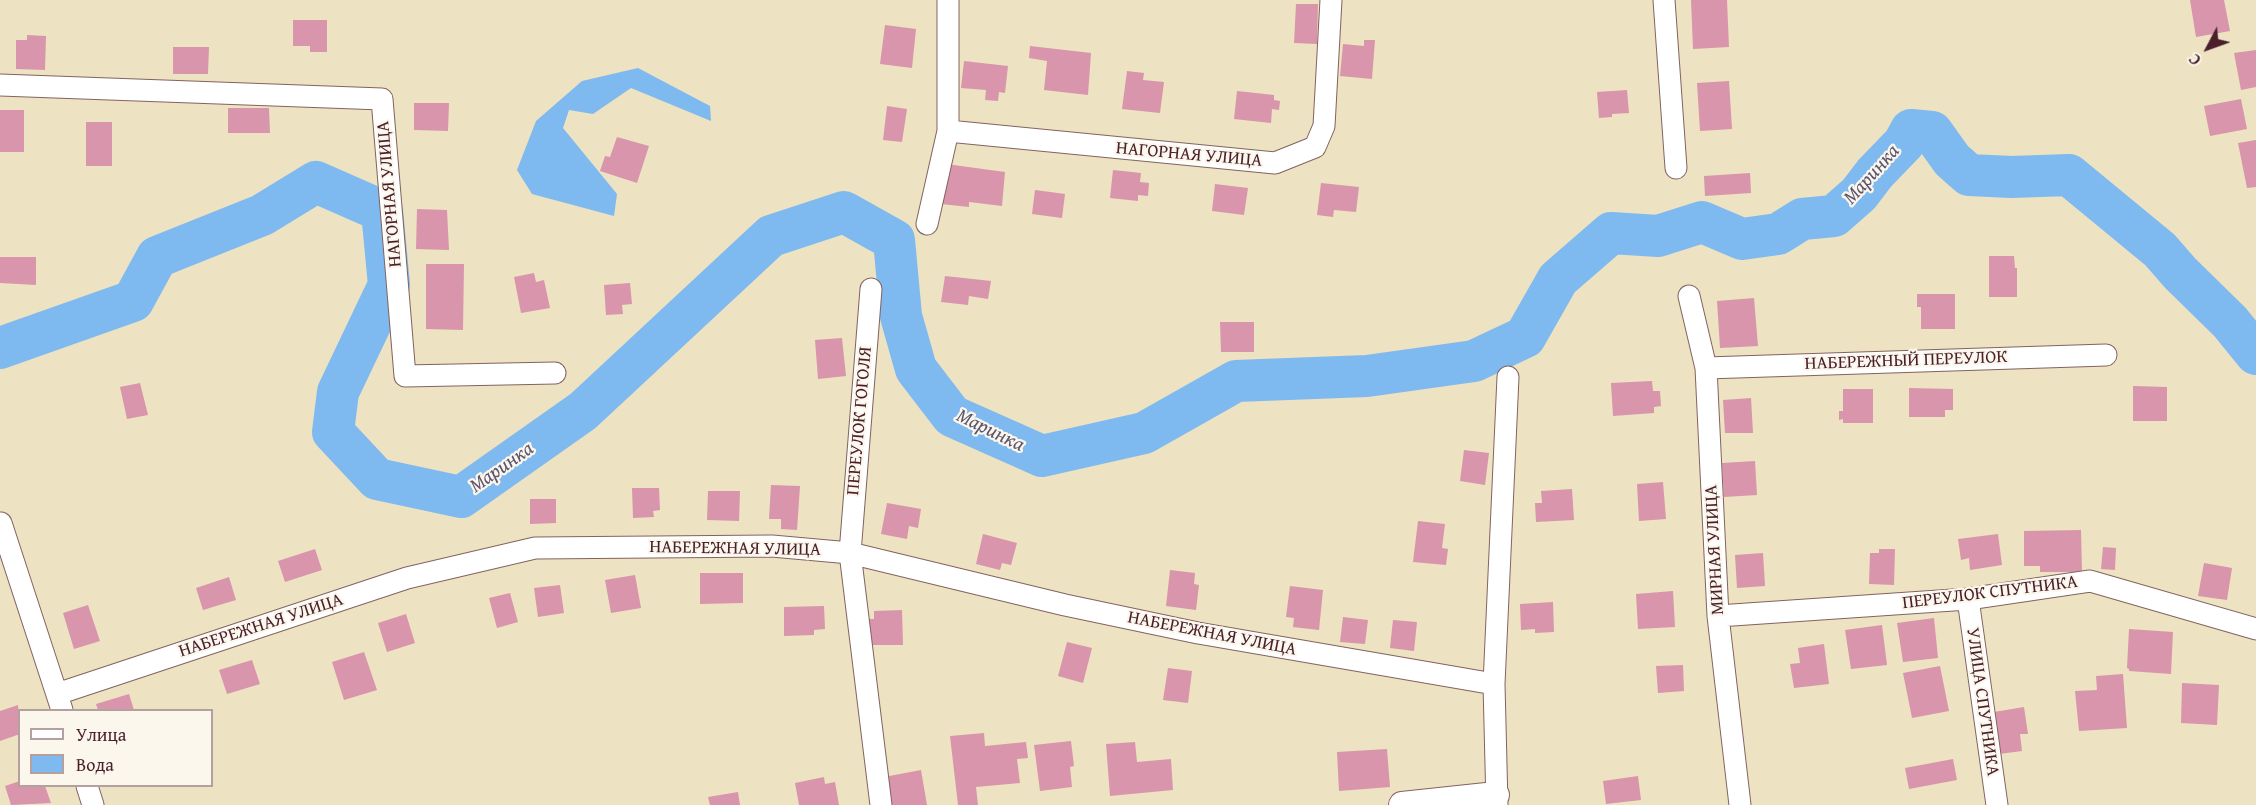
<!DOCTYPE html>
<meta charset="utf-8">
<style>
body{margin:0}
#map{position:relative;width:2256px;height:805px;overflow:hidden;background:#ede2c1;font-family:"Gentium Book Plus",serif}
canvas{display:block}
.legend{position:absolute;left:18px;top:709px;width:195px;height:78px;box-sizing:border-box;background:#fbf7ec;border:2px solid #b4a19f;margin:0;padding:8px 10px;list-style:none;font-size:18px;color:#4a1f2b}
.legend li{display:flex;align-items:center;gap:12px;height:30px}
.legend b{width:30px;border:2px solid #b4a19f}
.north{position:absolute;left:2178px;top:18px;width:60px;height:60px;-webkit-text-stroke:4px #fbf7ec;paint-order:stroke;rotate:229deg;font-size:16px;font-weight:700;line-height:24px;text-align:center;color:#4a1f2b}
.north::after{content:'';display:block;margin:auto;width:21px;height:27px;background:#4a1f2b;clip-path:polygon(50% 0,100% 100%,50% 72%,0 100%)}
</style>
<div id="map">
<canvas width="2256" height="805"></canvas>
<ul class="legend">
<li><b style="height:8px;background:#fff"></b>Улица</li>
<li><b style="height:16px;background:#7eb9f0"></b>Вода</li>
</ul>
<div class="north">С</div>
</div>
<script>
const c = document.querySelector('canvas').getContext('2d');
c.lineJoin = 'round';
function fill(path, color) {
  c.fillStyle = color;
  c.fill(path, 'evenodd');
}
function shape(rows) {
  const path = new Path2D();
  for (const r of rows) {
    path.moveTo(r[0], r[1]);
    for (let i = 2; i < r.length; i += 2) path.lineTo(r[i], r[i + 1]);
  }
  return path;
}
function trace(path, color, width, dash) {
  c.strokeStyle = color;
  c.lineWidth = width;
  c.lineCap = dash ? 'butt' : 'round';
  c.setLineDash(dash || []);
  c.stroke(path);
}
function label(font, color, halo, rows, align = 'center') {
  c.font = font + ' "Gentium Book Plus",serif';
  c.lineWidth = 4.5;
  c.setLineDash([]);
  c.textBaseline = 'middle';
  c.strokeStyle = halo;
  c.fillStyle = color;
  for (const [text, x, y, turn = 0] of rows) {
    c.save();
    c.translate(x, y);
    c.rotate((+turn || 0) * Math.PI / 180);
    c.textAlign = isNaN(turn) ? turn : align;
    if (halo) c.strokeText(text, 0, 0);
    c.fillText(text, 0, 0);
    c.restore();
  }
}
fill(shape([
 [638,68,710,106,711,121,631,88,593,114,569,110,563,128,617,194,614,216,532,194,517,170,536,121,582,81]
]), '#7eb9f0');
trace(shape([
 [0,348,133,301,157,257,262,215,316,182,382,211,389,285,338,392,333,432,377,479,461,497,583,411,771,236,844,212,894,240,901,316,916,369,952,416,1042,456,1144,433,1236,381,1367,376,1474,361,1525,337,1558,279,1611,233,1658,236,1702,222,1742,239,1778,234,1802,219,1834,216,1859,194,1875,173,1904,143,1911,130,1932,132,1952,160,1969,175,2012,177,2069,175,2160,250,2180,273,2230,322,2256,354]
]), '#7eb9f0', 42);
fill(shape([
 [1691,0,1727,0,1729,47,1693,49],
 [2190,0,2224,0,2230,31,2196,37],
 [1296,4,1318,4,1317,44,1294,43],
 [293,20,327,20,327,52,310,52,310,46,293,46],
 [885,25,916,29,912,68,880,64],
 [27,35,46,36,45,70,16,69,16,40,27,40],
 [1364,40,1375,40,1372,79,1340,76,1343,44,1364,46],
 [1030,46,1091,53,1088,95,1044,90,1047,61,1029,58],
 [173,47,209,47,208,74,173,74],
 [2256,50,2256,87,2241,90,2234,53],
 [964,61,1008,66,1005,93,999,92,998,101,985,100,986,90,961,88],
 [1127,71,1144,73,1143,80,1164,82,1160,113,1122,109],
 [1729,81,1732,129,1700,131,1697,83],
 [1627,90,1629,113,1612,114,1612,117,1599,118,1597,92],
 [1237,91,1274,95,1274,100,1280,101,1279,110,1272,109,1271,123,1234,119],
 [2241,99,2247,129,2210,136,2204,106],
 [414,103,449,103,448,131,414,130],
 [887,106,907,109,902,142,883,140],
 [228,108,269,108,270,133,228,133],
 [0,110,24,110,24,152,0,152],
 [86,122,112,122,112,166,86,166],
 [617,137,649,146,637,183,600,171,605,156,610,157],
 [2256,140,2256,187,2247,188,2238,143],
 [946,164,1005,172,1002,206,969,202,969,207,941,204],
 [1113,170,1141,173,1140,182,1149,183,1148,196,1138,195,1138,201,1110,198],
 [1750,173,1751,193,1705,196,1704,176],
 [1321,183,1359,187,1356,212,1334,210,1333,217,1317,215],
 [1215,184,1248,188,1244,215,1212,211],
 [1035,190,1065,194,1062,218,1032,214],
 [417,209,447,210,449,250,416,249],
 [1989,256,2014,256,2015,268,2017,268,2017,297,1989,297],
 [0,257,36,257,36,285,0,283],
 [426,264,464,264,463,330,426,329],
 [534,273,536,282,544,280,550,308,521,313,514,277],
 [945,276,991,281,988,299,969,296,968,305,941,302],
 [630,283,632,304,622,305,623,314,606,315,604,285],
 [1917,294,1955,294,1955,329,1921,329,1921,307,1917,307],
 [1754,298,1758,346,1720,348,1717,301],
 [1220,322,1254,322,1254,352,1221,352],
 [842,338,846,376,818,379,815,340],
 [1652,381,1653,391,1660,391,1661,406,1654,407,1654,413,1613,416,1611,383],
 [140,383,148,415,127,419,120,387],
 [2133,386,2167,387,2167,421,2133,421],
 [1909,388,1953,389,1953,410,1945,410,1945,417,1909,417],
 [1843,389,1873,389,1873,423,1843,423,1843,419,1839,420,1839,411,1843,411],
 [1751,398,1753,433,1725,433,1723,400],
 [1464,450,1489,453,1485,485,1460,481],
 [1755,461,1757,495,1724,497,1722,463],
 [1663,482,1666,519,1639,521,1637,484],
 [771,485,800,486,797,530,781,529,781,519,769,519],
 [632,488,659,488,660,510,653,511,654,517,633,518],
 [1572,489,1574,520,1536,522,1535,503,1542,503,1541,491],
 [708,491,740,491,739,521,707,520],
 [530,499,556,499,556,523,530,524],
 [887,503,921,509,918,528,909,526,907,539,881,534],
 [1418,521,1445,524,1442,548,1448,549,1446,565,1413,562],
 [2081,530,2082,572,2040,572,2040,566,2024,566,2024,531],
 [983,534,1017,543,1011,565,1002,563,1000,570,976,564],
 [1998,534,2002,565,1970,570,1969,558,1961,560,1958,539],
 [2103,547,2116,548,2115,570,2101,569],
 [315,549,322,570,285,582,278,561],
 [1879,549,1895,549,1894,585,1869,584,1870,553,1879,553],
 [1763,553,1765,586,1737,588,1735,555],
 [2204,563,2232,568,2227,600,2198,596],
 [1170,570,1195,573,1194,584,1199,585,1196,610,1166,606],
 [700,573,743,573,743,603,700,604],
 [635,575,641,608,611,613,605,580],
 [229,577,236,600,203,610,196,588],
 [560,585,564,613,538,617,534,588],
 [1290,586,1323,590,1319,630,1293,627,1294,618,1286,617],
 [1673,591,1675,627,1638,629,1636,594],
 [510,593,518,622,497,628,489,598],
 [1553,602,1554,632,1535,633,1535,629,1521,630,1520,604],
 [88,605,100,641,74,649,63,613],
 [824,606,825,629,814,630,814,635,784,636,784,607],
 [902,610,903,645,869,645,869,619,874,619,874,611],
 [406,614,415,643,387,652,378,623],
 [1343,617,1368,620,1365,644,1340,642],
 [1934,618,1938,658,1903,662,1897,623],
 [1393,620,1417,622,1414,651,1390,648],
 [1882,625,1887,665,1851,669,1845,630],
 [2129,629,2173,632,2171,674,2129,671,2129,669,2127,668],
 [1067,642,1092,648,1083,683,1058,676],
 [1824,644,1829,684,1794,688,1790,664,1800,663,1798,648],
 [364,652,377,690,344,700,332,662],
 [252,660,260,684,227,694,219,670],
 [1683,665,1684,691,1658,693,1656,666],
 [1940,666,1949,711,1912,718,1903,673],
 [1168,668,1192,671,1188,703,1163,700],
 [2123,674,2127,728,2079,731,2075,691,2097,690,2096,676],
 [2182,683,2219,685,2217,725,2181,723],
 [129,694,134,710,98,710,96,704],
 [18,705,20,734,0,741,0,711],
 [2024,707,2028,734,2020,734,2022,751,1999,754,1994,712],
 [984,733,985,746,1026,742,1028,758,1017,759,1020,783,976,787,978,805,958,805,950,736],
 [1071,741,1074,766,1070,767,1072,787,1040,791,1034,745],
 [1135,742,1137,762,1171,759,1173,790,1110,796,1106,744],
 [1387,749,1390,787,1339,791,1337,752],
 [1953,759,1957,780,1909,789,1905,768],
 [921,770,927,805,889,805,884,777],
 [1638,776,1641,800,1606,804,1603,781],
 [824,777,825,784,835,782,839,805,799,805,795,783],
 [20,781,20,786,45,786,51,803,11,805,5,786],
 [738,792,740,805,710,805,708,797]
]), '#d895ac');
const minor = shape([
 [1664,0,1676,168],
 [0,85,382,99,405,376,555,373],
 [948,131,1275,163,1315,147,1324,126,1331,0],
 [927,224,948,131,948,0],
 [871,289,850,553,881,805],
 [1689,296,1706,368,1718,616,1740,805],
 [1706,368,2106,355],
 [1,523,62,710],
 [1968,599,1997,805],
 [1718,616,1968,599,2090,581,2256,629],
 [57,694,407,578,535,548,772,546,850,553,1065,605,1198,633,1494,684],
 [87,786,93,805],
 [1497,805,1494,684,1508,377]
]);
const tertiary = shape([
 [1402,805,1496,795]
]);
trace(minor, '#836360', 23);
trace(tertiary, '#836360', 28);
trace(minor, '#fff', 21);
trace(tertiary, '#fff', 26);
label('18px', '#4a1f2b', '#fbf7ec', [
 ["НАГОРНАЯ УЛИЦА",1189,155,5],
 ["НАГОРНАЯ УЛИЦА",390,194,-95],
 ["НАБЕРЕЖНЫЙ ПЕРЕУЛОК",1906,361,-2],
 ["ПЕРЕУЛОК ГОГОЛЯ",860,421,-85],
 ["НАБЕРЕЖНАЯ УЛИЦА",735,549,1],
 ["МИРНАЯ УЛИЦА",1715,550,-93],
 ["ПЕРЕУЛОК СПУТНИКА",1990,593,-7],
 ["НАБЕРЕЖНАЯ УЛИЦА",261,626,-18],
 ["НАБЕРЕЖНАЯ УЛИЦА",1212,634,11],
 ["УЛИЦА СПУТНИКА",1982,702,82]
]);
label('italic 20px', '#5c5570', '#fbf7ec', [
 ["Маринка",1872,175,-48],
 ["Маринка",990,431,26],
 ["Маринка",502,468,-35]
]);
</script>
